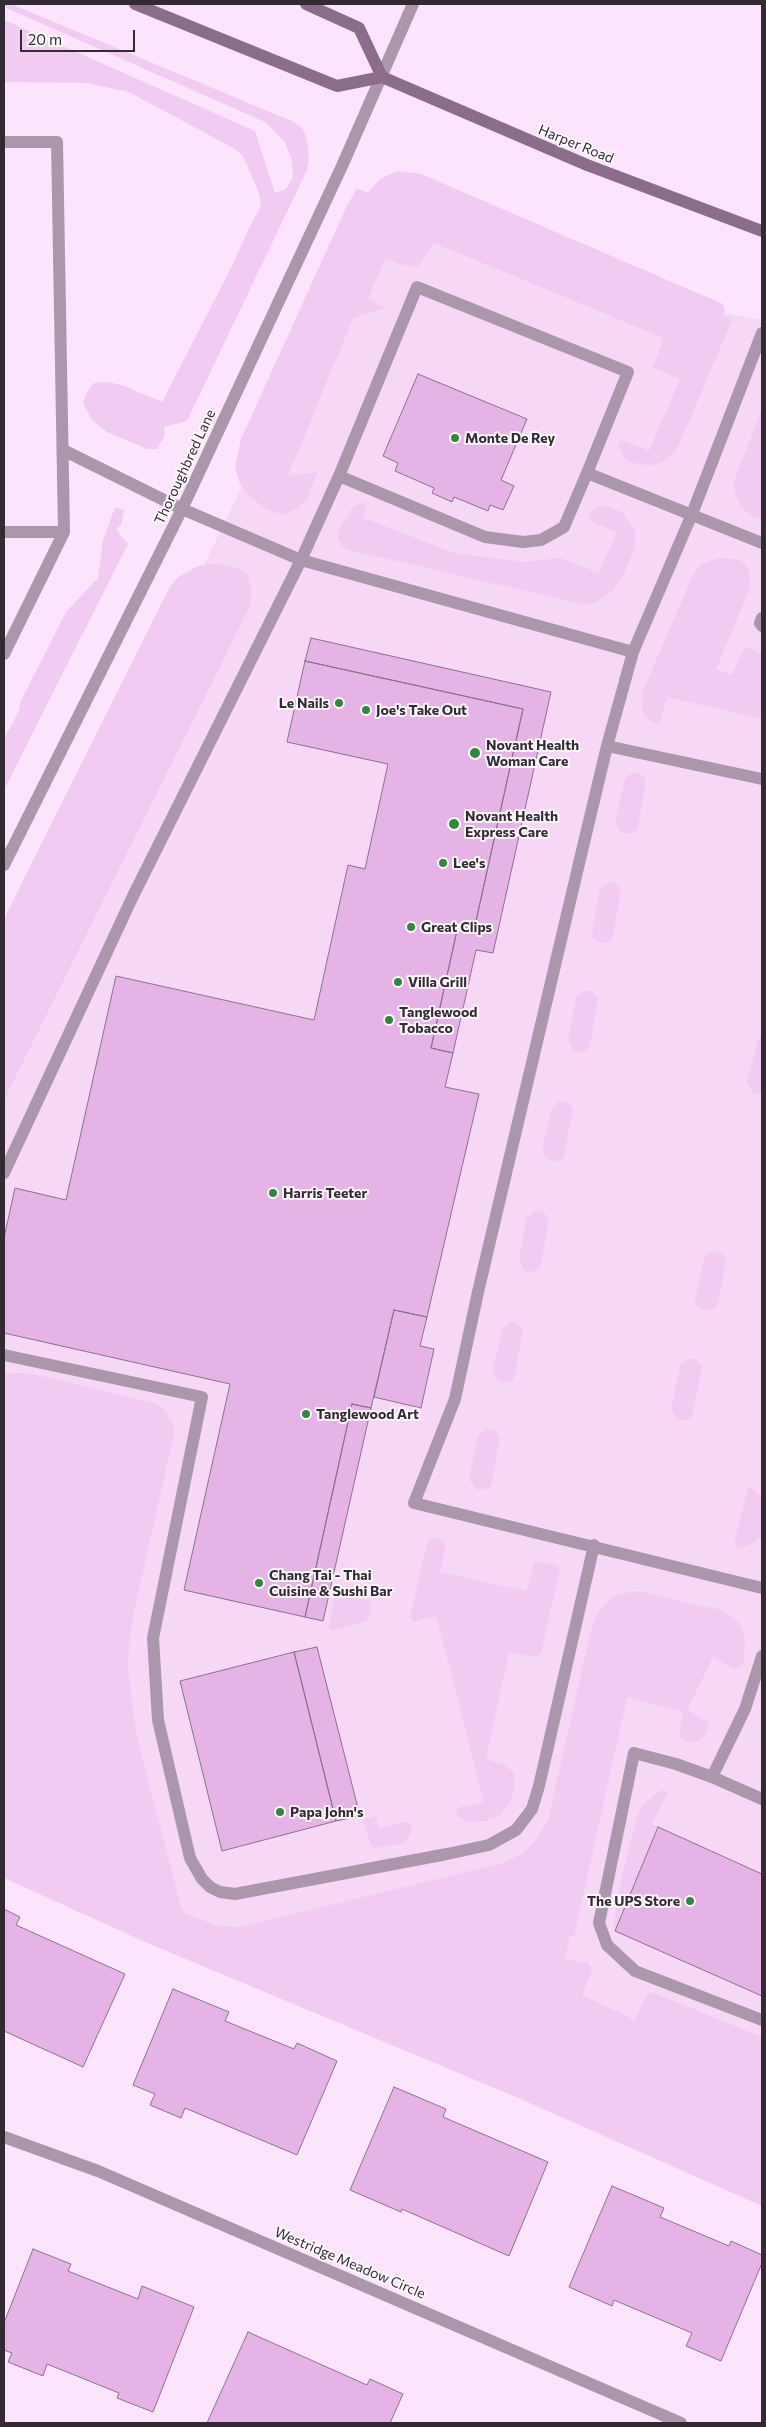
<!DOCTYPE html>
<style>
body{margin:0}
#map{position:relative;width:766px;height:2427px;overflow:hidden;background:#fce4fc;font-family:Commissioner,sans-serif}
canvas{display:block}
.frame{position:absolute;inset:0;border:5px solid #332a33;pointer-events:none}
.scale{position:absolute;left:20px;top:30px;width:115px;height:22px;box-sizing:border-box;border:2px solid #332a33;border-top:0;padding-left:6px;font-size:15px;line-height:18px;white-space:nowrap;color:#332a33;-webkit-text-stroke:4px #fdf9fd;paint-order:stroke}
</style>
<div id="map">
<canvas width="766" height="2427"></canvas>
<div class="frame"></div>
<div class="scale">20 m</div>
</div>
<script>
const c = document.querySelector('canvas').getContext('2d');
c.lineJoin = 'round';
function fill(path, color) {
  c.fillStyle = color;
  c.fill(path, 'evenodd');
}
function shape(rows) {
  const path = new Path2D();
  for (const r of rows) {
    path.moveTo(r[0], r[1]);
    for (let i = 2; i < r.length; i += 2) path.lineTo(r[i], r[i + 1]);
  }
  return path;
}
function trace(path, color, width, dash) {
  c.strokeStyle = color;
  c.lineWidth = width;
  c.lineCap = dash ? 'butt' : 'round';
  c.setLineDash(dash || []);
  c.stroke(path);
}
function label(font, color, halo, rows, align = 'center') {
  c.font = font + ' Commissioner,sans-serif';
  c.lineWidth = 4;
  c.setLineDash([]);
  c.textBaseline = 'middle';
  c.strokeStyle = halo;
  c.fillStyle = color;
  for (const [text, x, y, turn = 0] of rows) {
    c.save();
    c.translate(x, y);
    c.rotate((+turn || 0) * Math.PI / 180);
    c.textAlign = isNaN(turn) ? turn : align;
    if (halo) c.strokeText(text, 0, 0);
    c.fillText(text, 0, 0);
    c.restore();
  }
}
fill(shape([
 [387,187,703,309,762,320,762,2080,230,1941,176,1915,4,1532,4,978]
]), '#f6d8f6');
fill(shape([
 [4,4,11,4,294,122,303,129,307,140,309,158,307,170,187,421,164,427,165,435,157,449,147,449,107,432,92,420,83,403,87,392,94,383,107,382,122,385,162,402,230,270,254,218,259,211,261,202,258,191,243,156,235,149,129,92,86,83,4,82,4,20,255,131,275,193,286,189,293,177,292,160,285,142,265,122,4,7],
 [398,171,421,174,723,304,725,310,723,316,732,320,678,447,665,461,650,466,630,462,624,458,618,445,622,440,649,451,680,379,653,368,664,338,434,243,418,267,402,265,385,258,368,299,386,308,353,318,288,476,317,472,308,497,296,509,283,515,266,509,247,494,240,484,235,467,241,439,346,208,357,188,367,193,380,179],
 [762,409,762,520,753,517,741,507,734,491,734,482],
 [363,502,366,504,364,518,454,553,524,562,560,558,599,573,617,532,590,521,589,514,599,506,607,506,622,512,635,530,635,548,623,576,613,591,594,603,586,605,349,550,342,546,338,537,339,528,353,507],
 [115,507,124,511,121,525,116,529,128,544,4,790,4,738,13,723,19,710,20,703,66,612,98,578,103,540],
 [717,558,736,559,743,562,748,568,751,586,716,669,732,675,745,647,762,654,762,719,667,697,660,723,654,723,644,716,641,701,642,693,693,575,699,566],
 [217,563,237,568,247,575,251,588,250,606,4,1100,4,919,169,588,178,577,198,566],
 [639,772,646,780,638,827,635,832,625,834,621,832,615,822,625,779,628,775],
 [614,882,621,889,613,936,610,942,601,943,593,938,592,931,600,889,607,883],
 [584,991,590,991,598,998,590,1045,587,1050,577,1052,573,1051,568,1040,576,998],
 [762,1033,762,1094,758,1094,753,1093,747,1082,758,1040],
 [559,1101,566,1101,573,1108,564,1155,561,1160,552,1162,545,1157,542,1150,552,1109],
 [535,1211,542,1211,549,1218,541,1264,538,1270,528,1272,524,1270,519,1260,527,1217],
 [717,1251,722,1254,726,1259,722,1282,718,1304,714,1309,705,1311,696,1305,695,1299,705,1256,711,1252],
 [510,1322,516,1322,523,1329,515,1375,512,1381,503,1383,498,1381,493,1371,502,1329],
 [688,1359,694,1359,702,1366,693,1413,690,1419,681,1420,677,1419,671,1409,680,1366],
 [10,1373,28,1373,155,1403,161,1406,173,1423,174,1434,134,1611,129,1643,128,1670,136,1733,180,1903,184,1913,218,1926,241,1927,506,1862,522,1854,535,1841,548,1820,591,1630,599,1611,607,1602,616,1595,637,1591,721,1610,737,1621,742,1627,745,1641,744,1662,738,1668,733,1668,713,1657,687,1710,708,1722,707,1733,698,1741,687,1742,679,1737,683,1712,627,1697,574,1936,570,1936,565,1959,588,1963,592,1970,582,1995,635,2020,646,1996,652,1992,762,2037,762,2206,516,2097,145,1942,4,1878,4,1375],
 [486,1429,493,1429,500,1436,492,1483,489,1488,479,1490,475,1488,469,1479,478,1436],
 [748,1487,751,1488,762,1498,762,1537,750,1545,739,1548,734,1543],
 [434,1537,443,1541,445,1548,440,1572,526,1591,535,1561,558,1565,560,1569,541,1653,535,1657,509,1652,486,1759,505,1765,514,1773,514,1790,510,1802,500,1816,486,1821,469,1822,457,1816,456,1812,460,1807,484,1802,437,1619,434,1616,414,1622,410,1618,427,1543],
 [335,1594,370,1601,372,1604,367,1621,331,1631,329,1625],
 [664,1790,667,1793,652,1824,658,1827,615,1931,614,1920,623,1873,637,1818,643,1805,658,1792],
 [376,1816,379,1828,404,1822,409,1823,412,1827,411,1833,403,1844,374,1848,370,1843,363,1820]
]), '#f1cbf1');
const building = shape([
 [418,374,527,419,501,480,514,486,503,510,490,505,488,511,454,497,452,502,432,493,434,488,395,471,398,463,383,456,418,374],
 [311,638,551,692,493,953,476,950,453,1053,431,1048,458,926,474,930,523,709,305,661,311,638],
 [305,661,523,709,474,930,458,926,431,1048,453,1053,445,1087,479,1094,427,1317,394,1310,371,1408,352,1404,305,1617,184,1590,230,1384,4,1333,4,1238,15,1188,66,1200,116,976,314,1020,348,865,365,869,388,764,287,742,305,661],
 [394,1310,427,1317,420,1346,434,1349,421,1408,374,1397,394,1310],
 [352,1404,371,1408,323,1621,305,1617,352,1404],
 [317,1647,360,1816,336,1821,294,1652,317,1647],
 [294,1652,336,1821,222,1851,180,1681,294,1652],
 [658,1827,762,1874,762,1996,615,1931,658,1827],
 [4,1909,20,1917,16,1925,125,1974,83,2067,4,2031,4,1909],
 [173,1989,229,2012,225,2021,294,2049,297,2043,337,2061,297,2155,185,2108,181,2118,150,2105,155,2094,133,2085,173,1989],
 [394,2087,446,2109,443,2117,548,2162,509,2256,402,2209,401,2212,350,2190,394,2087],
 [612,2186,664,2208,660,2217,729,2246,731,2241,762,2255,762,2263,721,2361,686,2346,692,2333,614,2300,612,2306,569,2287,612,2186],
 [33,2249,71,2264,68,2271,138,2299,142,2286,194,2307,153,2412,117,2398,119,2393,47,2364,43,2376,8,2362,12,2353,4,2350,4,2323,33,2249],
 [248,2332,367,2385,370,2379,403,2394,390,2423,207,2423,248,2332]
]);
fill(building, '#e5b3e6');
trace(building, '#897489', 1);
trace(shape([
 [4,142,57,142,64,532,4,654],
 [762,333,692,514,633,652,607,746,581,855,478,1292,455,1399,414,1503,762,1588],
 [63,450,182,509,301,560,633,652],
 [339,476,485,537,523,542,541,540,564,527,587,473],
 [4,532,64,532],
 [762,618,760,623,762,626],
 [607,746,762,779],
 [4,1173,133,896,301,560,339,476,417,287,628,372,587,473,762,543],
 [4,1355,202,1397,153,1638,158,1720,190,1858,202,1879,210,1887,220,1892,235,1894,447,1854,489,1845,516,1830,532,1809,539,1786,594,1545],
 [762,1656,745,1709,712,1777,676,1764,634,1753,599,1923,607,1945,635,1971,762,2020],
 [712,1777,762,1799]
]), '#ac96ab', 12);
trace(shape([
 [4,865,182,509,342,166,413,4],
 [4,2137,98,2171,681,2423]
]), '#ac96ab', 12);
trace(shape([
 [135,4,337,86,382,77,587,165,762,231],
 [306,4,359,28,382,77]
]), '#8b6c8b', 12);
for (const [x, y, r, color] of [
 [455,438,5,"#2d8a3c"],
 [339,703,5,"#2d8a3c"],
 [366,710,5,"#2d8a3c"],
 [475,753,6,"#2d8a3c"],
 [454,824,6,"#2d8a3c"],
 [443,863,5,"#2d8a3c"],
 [411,927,5,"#2d8a3c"],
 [398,982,5,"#2d8a3c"],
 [389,1020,5,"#2d8a3c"],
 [273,1193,5,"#2d8a3c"],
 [306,1414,5,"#2d8a3c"],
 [259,1583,5,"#2d8a3c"],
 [280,1812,5,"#2d8a3c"],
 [690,1901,5,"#2d8a3c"]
]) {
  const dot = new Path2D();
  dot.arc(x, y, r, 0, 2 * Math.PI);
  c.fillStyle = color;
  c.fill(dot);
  trace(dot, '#fdf9fd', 2);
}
label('14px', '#332a33', '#fdf9fd', [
 ["Harper Road",576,144,22],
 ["Thoroughbred Lane",185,467,-65],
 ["Westridge Meadow Circle",350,2263,23]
]);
label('bold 14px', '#332a33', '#fdf9fd', [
 ["Monte De Rey",465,438],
 ["Le Nails",329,703,"right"],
 ["Joe's Take Out",376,710],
 ["Novant Health",486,745],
 ["Woman Care",486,761],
 ["Novant Health",465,816],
 ["Express Care",465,832],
 ["Lee's",453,863],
 ["Great Clips",421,927],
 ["Villa Grill",408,982],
 ["Tanglewood",399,1012],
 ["Tobacco",399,1028],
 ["Harris Teeter",283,1193],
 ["Tanglewood Art",316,1414],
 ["Chang Tai - Thai",269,1575],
 ["Cuisine & Sushi Bar",269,1591],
 ["Papa John's",290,1812],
 ["The UPS Store",680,1901,"right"]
], 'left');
</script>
